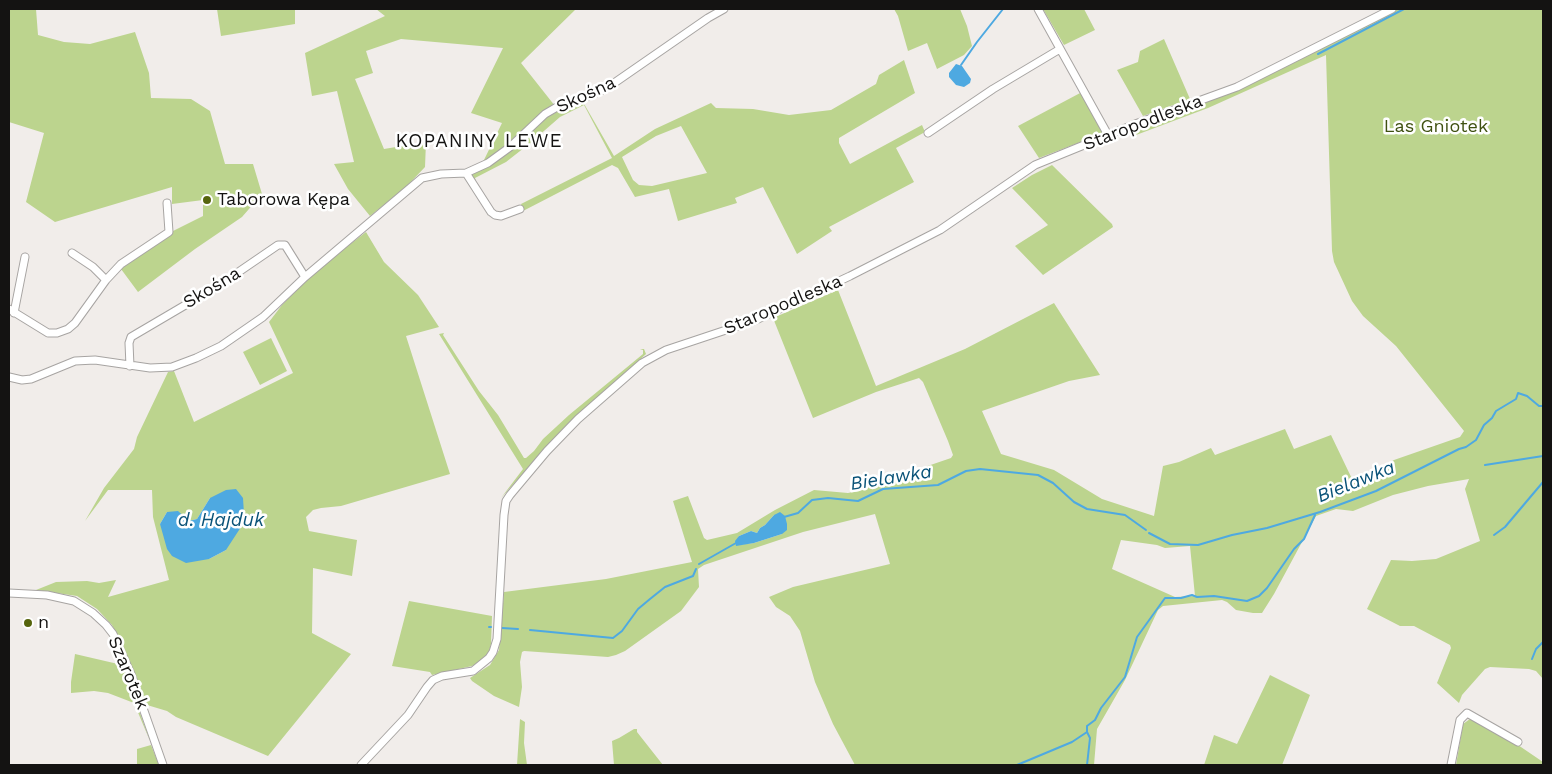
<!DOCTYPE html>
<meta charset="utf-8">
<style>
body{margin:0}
#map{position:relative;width:1552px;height:774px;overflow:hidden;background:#f1edea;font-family:"Work Sans",sans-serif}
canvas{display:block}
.frame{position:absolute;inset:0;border:10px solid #141312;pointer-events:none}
</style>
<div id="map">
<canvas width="1552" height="774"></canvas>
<div class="frame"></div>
</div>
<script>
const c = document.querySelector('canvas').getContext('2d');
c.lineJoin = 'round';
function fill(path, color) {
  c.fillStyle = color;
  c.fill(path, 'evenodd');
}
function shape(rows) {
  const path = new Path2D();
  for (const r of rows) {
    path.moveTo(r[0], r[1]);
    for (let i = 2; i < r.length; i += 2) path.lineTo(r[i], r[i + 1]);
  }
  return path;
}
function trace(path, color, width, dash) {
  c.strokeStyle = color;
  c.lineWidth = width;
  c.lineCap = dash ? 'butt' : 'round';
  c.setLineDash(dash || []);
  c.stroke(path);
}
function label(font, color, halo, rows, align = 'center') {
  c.font = font + ' "Work Sans",sans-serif';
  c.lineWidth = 5;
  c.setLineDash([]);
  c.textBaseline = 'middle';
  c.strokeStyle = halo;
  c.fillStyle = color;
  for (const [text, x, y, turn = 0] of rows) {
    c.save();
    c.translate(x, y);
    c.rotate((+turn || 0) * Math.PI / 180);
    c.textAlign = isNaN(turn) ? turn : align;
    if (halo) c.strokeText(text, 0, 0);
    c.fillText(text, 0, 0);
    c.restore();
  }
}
fill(shape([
 [9,9,36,9,38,35,64,42,90,44,135,32,149,73,151,98,191,99,210,111,225,164,253,164,262,194,242,217,195,249,138,292,121,269,171,232,203,216,203,200,172,204,172,187,55,222,26,202,44,133,9,122],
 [217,9,295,9,295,24,221,36],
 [376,9,576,9,521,63,555,106,486,162,483,162,502,123,471,113,503,48,401,39,366,51,373,73,355,79,384,149,426,142,425,167,405,188,370,216,348,189,334,164,354,162,337,91,312,96,305,53,385,16],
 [894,9,960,9,967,26,972,46,964,55,937,69,927,43,908,51,898,16],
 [1043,9,1084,9,1095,30,1064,45],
 [1398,9,1543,9,1543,679,1536,671,1529,669,1490,667,1485,669,1462,695,1459,703,1437,683,1451,648,1450,645,1414,626,1400,626,1367,609,1391,560,1412,561,1436,559,1480,541,1465,489,1469,479,1428,486,1393,495,1353,511,1336,509,1316,516,1274,594,1262,613,1253,613,1236,610,1227,602,1222,600,1163,606,1158,610,1125,680,1097,729,1094,765,855,765,833,724,815,682,800,631,790,616,776,607,769,597,793,587,890,564,875,514,803,532,704,565,698,569,699,587,681,611,625,651,616,655,608,657,524,651,522,652,520,662,522,687,519,707,494,696,472,681,470,678,490,665,499,650,504,592,606,579,692,562,673,501,688,496,704,538,707,540,737,533,775,510,814,490,848,493,863,490,869,486,951,458,953,455,948,441,923,382,919,378,876,392,813,418,773,318,838,290,876,386,965,349,1054,303,1100,375,1069,381,982,411,1001,454,1054,470,1102,499,1154,516,1163,466,1179,462,1211,448,1215,455,1285,429,1294,449,1331,435,1354,483,1394,460,1460,437,1464,431,1396,346,1363,316,1352,301,1334,262,1332,251,1326,55,1208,108,1136,135,1126,133,1240,89],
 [774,515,782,534,754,543,736,545,739,536,751,531,757,533,760,528,765,525],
 [1121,540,1157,545,1165,548,1190,546,1195,596,1175,597,1112,569],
 [1164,39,1190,99,1143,116,1117,70,1138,62,1140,51],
 [904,60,915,93,839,138,839,143,850,164,922,125,925,132,896,148,914,182,829,227,832,231,797,254,763,187,735,198,737,203,678,221,669,189,635,197,618,168,612,165,523,211,521,204,612,158,584,105,560,117,529,144,506,162,475,178,476,182,471,175,497,160,514,148,548,116,569,106,583,102,614,156,655,129,711,103,716,108,753,109,789,115,831,110,876,84,879,75],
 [681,126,707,173,652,186,639,185,633,180,622,157,656,136],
 [1082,92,1104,133,1039,158,1018,126],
 [1052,165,1112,224,1113,227,1043,275,1015,246,1048,225,1012,188,1032,175],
 [366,232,384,262,418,295,439,327,406,336,450,474,341,506,321,508,313,510,306,517,309,531,357,540,352,576,313,568,312,633,351,654,268,756,176,717,167,711,147,705,123,646,112,625,97,609,77,596,36,590,56,582,87,581,99,583,116,580,108,597,169,580,153,517,152,490,108,490,85,521,104,488,134,449,137,437,168,372,174,371,194,422,293,373,269,322,282,305,319,268],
 [210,498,226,550,209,559,160,524,167,512,184,517,189,521,197,519],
 [444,333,443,335,479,391,498,415,524,458,526,458,534,451,543,439,569,415,643,354,643,350,640,349,644,349,646,354,558,434,501,498,523,469,439,334],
 [271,338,287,371,260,385,243,352],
 [409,601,492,616,491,644,489,652,481,661,472,666,432,675,430,672,392,666],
 [75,654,118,664,122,663,150,741,134,703,108,693,94,691,71,693,71,682],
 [1270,675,1310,695,1282,765,1204,765,1214,735,1237,744],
 [520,719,525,722,524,743,527,765,517,765],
 [1470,719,1475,719,1518,745,1543,762,1543,765,1456,765,1463,724],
 [634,729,637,729,637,732,663,765,614,765,612,741,619,738],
 [151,745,159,765,137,765,137,749]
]), '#bcd48e');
fill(shape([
 [956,64,962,66,971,79,970,83,964,87,956,85,949,77,949,73],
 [236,489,243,498,244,514,241,527,226,550,209,559,186,563,172,556,167,549,160,524,167,512,178,511,189,521,197,519,210,498,226,490],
 [780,512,785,516,787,524,787,530,782,534,754,543,736,546,735,541,739,536,751,531,757,533,760,528,765,525,774,515]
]), '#4ea9e1');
trace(shape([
 [1318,54,1404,9],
 [961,65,977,42,1003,9],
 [1485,465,1543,456],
 [784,517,798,513,812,500,828,498,858,501,883,489,938,485,966,471,980,469,1038,475,1053,483,1074,502,1087,509,1125,515,1146,530],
 [1149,533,1170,544,1198,545,1232,535,1267,528,1320,512,1376,491,1459,449,1466,447,1476,440,1484,425,1492,418,1496,411,1516,399,1518,393,1527,396,1539,406,1543,406],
 [1494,535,1505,527,1543,482],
 [699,564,736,543],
 [489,627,491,627],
 [502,628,518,629],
 [530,630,613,638,622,631,638,609,650,599,665,587,693,576,696,569],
 [1532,659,1536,649,1543,642],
 [1017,765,1072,742,1087,732,1087,726,1095,720,1101,708,1125,677,1137,637,1165,598,1181,598,1192,595,1197,597,1214,596,1247,601,1259,596,1267,588,1294,549,1304,539,1315,515],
 [1087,765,1090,738,1087,732]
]), '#4ea9e1', 2);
const minor = shape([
 [1038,9,1108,135],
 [928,133,993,89,1060,49],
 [466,173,491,212,495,215,501,216,520,209],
 [72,253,93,267,106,280],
 [9,309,48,333,57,333,68,329,75,323,106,280,121,264,169,232,167,203],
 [14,313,25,257],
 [130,366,129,343,131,337,221,284,278,245,285,245,305,277],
 [9,377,22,380,31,379,75,361,95,360,150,368,172,367,196,358,221,346,263,317,305,277,422,178,441,174,466,173,488,163,510,147,545,114,557,107,594,94,607,88,708,18,724,9],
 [9,593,47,595,74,601,93,613,106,625,113,634,131,674,163,765],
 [361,765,408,715,427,687,433,680,442,676,473,671,489,658,493,652,497,639,504,515,506,501,510,495,547,451,578,419,642,363,666,350,756,320,850,276,940,230,1035,165,1138,123,1237,87,1392,9],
 [1451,765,1460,720,1467,713,1518,742]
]);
trace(minor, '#a7a4a2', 9);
trace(minor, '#fff', 7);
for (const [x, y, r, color] of [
 [207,200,5,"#56650d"],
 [28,623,5,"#56650d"]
]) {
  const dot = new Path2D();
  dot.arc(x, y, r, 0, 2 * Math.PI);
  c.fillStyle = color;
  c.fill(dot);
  trace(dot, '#fff', 2);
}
label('18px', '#141312', '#fff', [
 ["Skośna",586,95,-25],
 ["Staropodleska",1143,123,-21],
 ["Skośna",212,288,-31],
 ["Staropodleska",783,305,-23],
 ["Szarotek",128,673,67]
]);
label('18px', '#3f5111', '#fff', [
 ["Las Gniotek",1436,127]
]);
label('18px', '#141312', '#fff', [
 ["Taborowa Kępa",217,200],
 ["n",38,623]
], 'left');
c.letterSpacing = '1px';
label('19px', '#141312', '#fff', [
 ["KOPANINY LEWE",479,141]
]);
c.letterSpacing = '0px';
label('italic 19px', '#095278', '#fff', [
 ["Bielawka",891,478,-9],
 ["Bielawka",1356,482,-22],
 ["d. Hajduk",221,520]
]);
</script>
